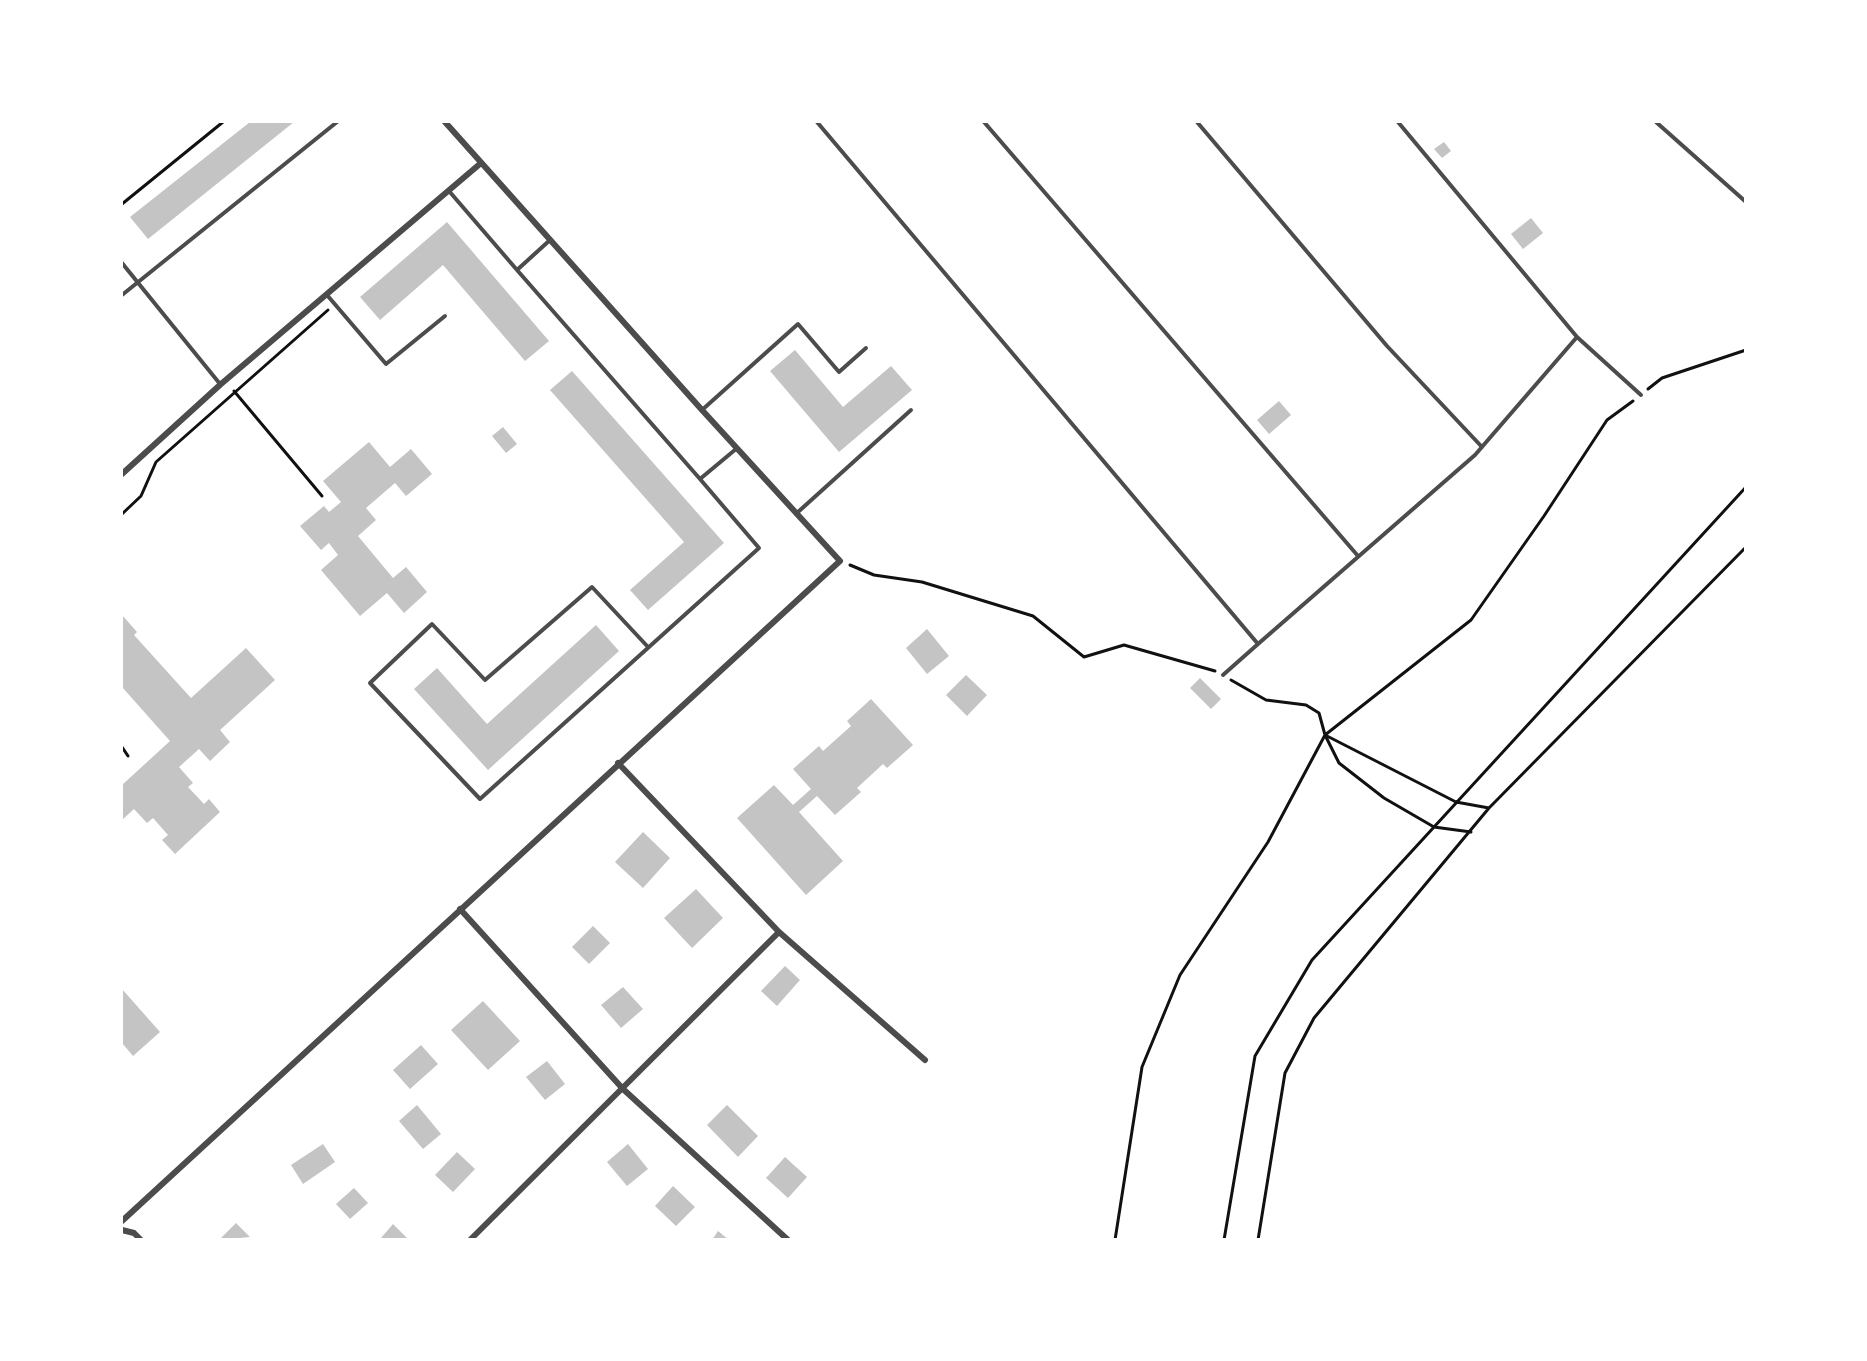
<!DOCTYPE html>
<style>
body{margin:0}
#map{position:relative;width:1867px;height:1361px;overflow:hidden;background:#fff;font-family:Ubuntu,sans-serif}
canvas{display:block}
.frame{position:absolute;inset:0;border:123px solid #fff;pointer-events:none}
</style>
<div id="map">
<canvas width="1867" height="1361"></canvas>
<div class="frame"></div>
</div>
<script>
const c = document.querySelector('canvas').getContext('2d');
c.lineJoin = 'round';
function fill(path, color) {
  c.fillStyle = color;
  c.fill(path, 'evenodd');
}
function shape(rows) {
  const path = new Path2D();
  for (const r of rows) {
    path.moveTo(r[0], r[1]);
    for (let i = 2; i < r.length; i += 2) path.lineTo(r[i], r[i + 1]);
  }
  return path;
}
function trace(path, color, width, dash) {
  c.strokeStyle = color;
  c.lineWidth = width;
  c.lineCap = dash ? 'butt' : 'round';
  c.setLineDash(dash || []);
  c.stroke(path);
}
fill(shape([
 [250,122,294,122,148,239,130,217],
 [1444,142,1451,151,1442,158,1434,149],
 [1531,218,1543,233,1523,249,1511,234],
 [447,222,549,341,525,361,443,265,380,320,360,297],
 [795,350,843,407,891,366,912,390,839,452,770,371],
 [572,371,724,543,648,610,630,590,684,542,550,390],
 [1279,401,1291,415,1269,434,1257,420],
 [503,427,517,444,506,453,492,436],
 [369,442,390,467,411,449,432,474,406,496,395,483,366,508,376,520,358,536,393,578,406,567,427,592,404,613,387,593,360,616,321,570,338,555,329,543,321,550,300,526,324,506,329,512,341,502,323,481],
 [122,615,137,632,134,635,191,698,246,648,275,680,220,730,230,742,210,761,199,749,179,767,193,783,188,787,204,804,209,799,220,812,175,854,162,840,168,835,153,818,147,823,134,809,122,820,122,785,170,741,122,687],
 [596,625,619,651,488,770,414,689,437,668,487,724],
 [927,629,949,656,927,674,906,648],
 [966,675,987,695,967,716,946,695],
 [1200,678,1221,699,1211,709,1190,688],
 [871,699,913,745,887,768,883,764,857,788,861,792,835,815,817,796,799,812,843,861,806,895,737,818,774,785,793,805,811,789,793,769,819,746,823,751,851,726,847,721],
 [643,832,670,858,643,888,615,862],
 [696,889,723,918,692,948,664,918],
 [593,926,610,943,589,964,572,947],
 [785,966,800,980,777,1006,761,991],
 [623,987,643,1009,621,1028,601,1005],
 [122,989,160,1032,133,1056,122,1043],
 [483,1001,520,1041,488,1070,451,1030],
 [421,1045,438,1064,410,1089,393,1070],
 [547,1061,565,1084,545,1100,526,1077],
 [417,1105,441,1134,423,1149,399,1121],
 [727,1105,758,1136,738,1157,707,1125],
 [323,1144,335,1162,303,1184,291,1165],
 [628,1144,648,1169,627,1186,607,1162],
 [457,1152,475,1169,453,1192,435,1175],
 [785,1157,807,1177,788,1198,766,1178],
 [673,1186,695,1207,676,1226,655,1206],
 [354,1188,368,1203,350,1219,336,1204],
 [236,1223,250,1237,219,1240],
 [393,1224,409,1240,382,1240,381,1238],
 [718,1231,729,1240,712,1240]
]), '#c4c4c4');
trace(shape([
 [122,204,223,122],
 [1648,389,1662,378,1746,350],
 [234,391,322,496],
 [122,514,141,496,156,462,328,310],
 [850,565,874,575,922,582,1033,616,1084,657,1124,645,1215,671],
 [1231,680,1266,700,1306,705,1319,713,1325,735,1339,763,1384,798,1434,827,1471,832],
 [1327,736,1456,802,1489,808],
 [122,747,128,756],
 [1115,1240,1142,1067,1180,975,1268,842,1325,735,1471,620,1544,516,1607,420,1633,401],
 [1224,1240,1255,1056,1312,960,1746,487],
 [1258,1240,1285,1073,1314,1018,1489,808,1746,547]
]), '#111', 3);
trace(shape([
 [817,122,1258,644,1223,675],
 [984,122,1358,556],
 [1197,122,1387,346,1482,447],
 [1398,122,1577,337],
 [1656,122,1746,202],
 [449,191,517,270],
 [550,240,517,270,700,479],
 [122,263,220,384],
 [122,295,337,122],
 [327,295,386,364,445,316],
 [702,410,798,324,839,372,866,348],
 [798,512,911,410],
 [1258,644,1475,455,1577,337,1641,395],
 [648,647,592,587,485,680,432,624,370,683,480,799,759,548,700,479,736,449]
]), '#4c4c4c', 4);
trace(shape([
 [122,474,221,384,481,163],
 [618,763,779,932,925,1060],
 [460,909,623,1089,788,1240],
 [122,1221,840,561,702,410,445,122],
 [122,1230,134,1233,141,1240],
 [470,1240,779,932]
]), '#4c4c4c', 6);
</script>
